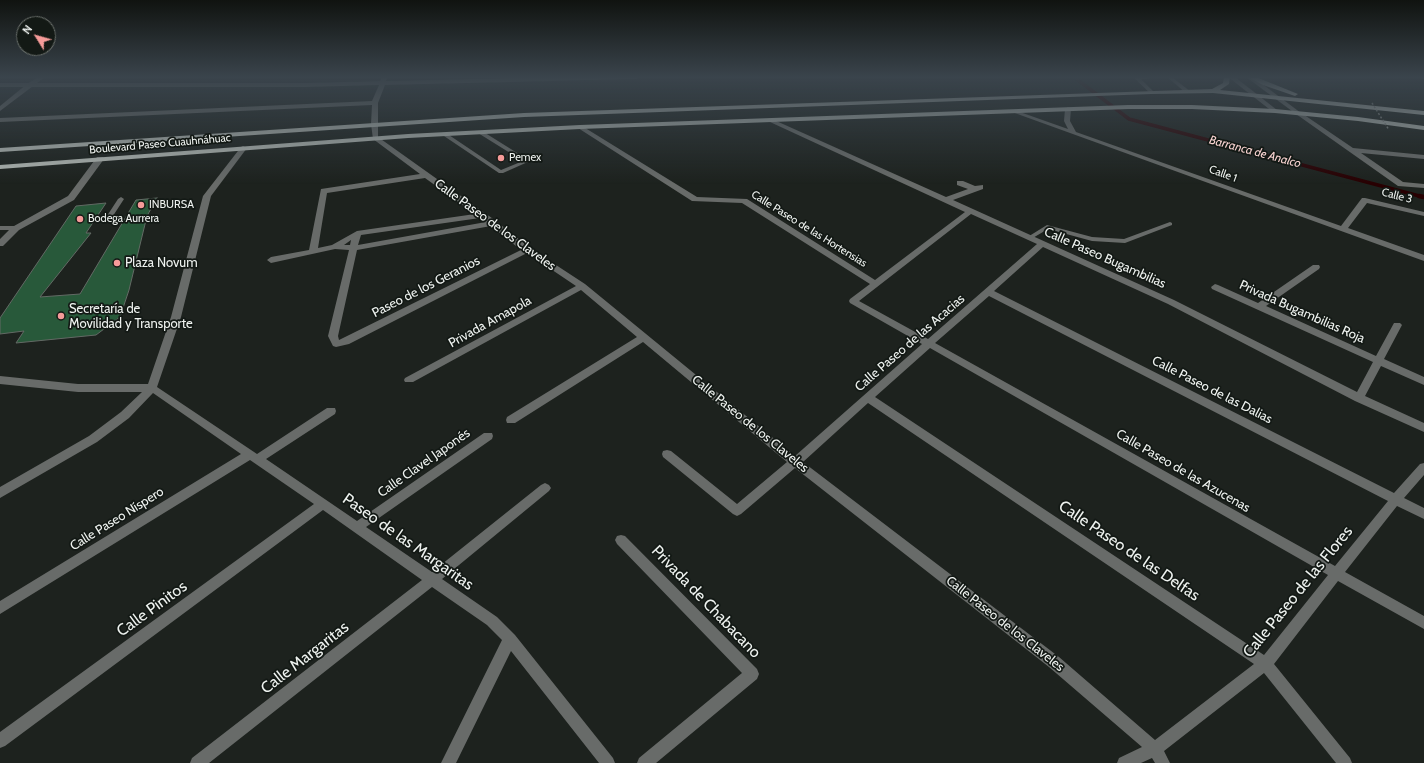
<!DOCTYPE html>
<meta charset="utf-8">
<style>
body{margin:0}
#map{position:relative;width:1424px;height:763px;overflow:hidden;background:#1d221e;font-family:Cabin,sans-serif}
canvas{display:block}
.north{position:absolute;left:16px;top:16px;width:40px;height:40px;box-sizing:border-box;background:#131915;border:1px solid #6b706c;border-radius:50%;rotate:307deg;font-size:11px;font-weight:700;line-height:16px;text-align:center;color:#eef2ef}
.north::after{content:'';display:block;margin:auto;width:14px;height:18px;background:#f59b99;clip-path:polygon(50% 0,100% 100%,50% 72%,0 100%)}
</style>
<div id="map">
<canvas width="1424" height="763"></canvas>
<div class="north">N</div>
</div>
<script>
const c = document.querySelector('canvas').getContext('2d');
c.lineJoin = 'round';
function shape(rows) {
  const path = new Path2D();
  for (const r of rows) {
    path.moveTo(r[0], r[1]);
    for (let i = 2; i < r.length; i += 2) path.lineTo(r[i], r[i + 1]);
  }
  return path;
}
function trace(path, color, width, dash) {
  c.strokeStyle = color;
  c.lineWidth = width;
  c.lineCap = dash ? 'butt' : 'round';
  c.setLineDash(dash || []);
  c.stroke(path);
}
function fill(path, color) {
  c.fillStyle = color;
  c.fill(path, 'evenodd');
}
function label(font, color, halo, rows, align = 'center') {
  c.font = font + ' Cabin,sans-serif';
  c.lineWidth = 3.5;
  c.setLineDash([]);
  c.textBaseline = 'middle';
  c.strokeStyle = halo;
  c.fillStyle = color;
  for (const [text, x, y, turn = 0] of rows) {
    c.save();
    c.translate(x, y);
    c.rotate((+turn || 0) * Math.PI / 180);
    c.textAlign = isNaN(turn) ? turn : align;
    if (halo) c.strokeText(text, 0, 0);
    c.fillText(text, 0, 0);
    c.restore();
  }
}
trace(shape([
 [1074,77,1129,119,1423,197]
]), '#280002', 3.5);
trace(shape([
 [1419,196,1424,197]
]), '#280002', 4.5);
const building = shape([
 [157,198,147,216,129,290,120,317,96,335,16,343,24,331,0,334,0,318,76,206,106,203,86,233,91,233,40,297,80,294,136,200,157,198]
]);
fill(building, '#28593a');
trace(building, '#636a65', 1);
fill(shape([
 [1135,77,1161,77,1159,78,1141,79,1154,92,1151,94,1135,79,1135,77],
 [1167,77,1172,77,1191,92,1186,93,1167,77],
 [1420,77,1424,77,1424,79,1420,78,1420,77],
 [478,131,482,131,530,161,503,173,499,173,441,134,446,133,501,170,523,161,478,133,478,131],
 [121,197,124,199,109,222,108,223,104,223,103,222,118,199,121,197],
 [1170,222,1172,223,1172,225,1125,243,1092,241,1048,229,1031,239,1029,240,1026,238,1047,225,1092,237,1124,239,1170,222]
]), '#686b69');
fill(shape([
 [382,77,388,77,386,81,558,77,639,77,636,79,385,85,378,103,378,137,496,221,530,248,585,284,795,456,922,344,850,303,849,301,850,299,870,284,742,203,692,201,578,128,578,126,582,126,697,197,747,199,875,280,965,212,770,122,770,120,774,120,946,197,968,189,957,185,957,181,963,181,975,186,983,185,983,189,953,200,1174,300,1357,392,1373,362,1212,289,1211,287,1215,284,1218,285,1258,303,1313,265,1319,265,1320,267,1319,269,1266,306,1376,356,1394,323,1400,323,1402,325,1384,359,1424,377,1424,385,1381,366,1365,396,1424,423,1424,432,1355,401,1168,304,1043,247,994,291,1394,493,1420,464,1424,463,1424,475,1404,498,1424,508,1424,519,1397,506,1345,572,1424,616,1424,629,1338,581,1274,664,1350,758,1352,763,1336,763,1264,673,1164,751,1170,763,1155,763,1152,758,1141,763,1117,763,1119,758,1142,747,1049,667,795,468,741,514,737,516,733,514,663,457,662,454,663,451,667,450,671,451,737,504,787,462,643,342,515,423,507,423,506,420,507,417,637,337,581,290,413,382,405,382,404,380,405,378,576,286,527,253,349,344,336,347,333,346,328,336,349,250,335,249,271,263,267,260,271,257,309,250,321,189,420,174,373,139,371,124,372,105,0,122,0,118,372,101,379,85,306,87,0,87,0,83,306,83,380,81,382,77],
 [425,178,475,214,357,231,332,245,318,248,327,193,425,178],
 [971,214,1037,244,928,339,859,301,971,214],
 [480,218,486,222,358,245,361,235,480,218],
 [491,226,521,250,339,340,338,336,357,250,491,226],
 [351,240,350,245,344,245,351,240],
 [989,296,1388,501,1335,566,935,343,989,296],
 [930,348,1328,575,1264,655,875,397,930,348],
 [868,403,1254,664,1155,740,1059,657,803,462,868,403],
 [1068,107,1071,109,1070,121,1076,132,1341,226,1362,198,1365,198,1424,212,1424,216,1367,203,1348,228,1424,255,1424,261,1012,112,1017,111,1068,129,1064,121,1065,109,1068,107],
 [1296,112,1300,112,1353,148,1424,155,1424,159,1361,153,1403,182,1424,184,1424,188,1398,186,1296,114,1296,112],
 [243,146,247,148,211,196,181,317,157,387,257,454,327,408,335,408,336,411,335,414,266,459,357,521,484,433,492,433,493,436,492,439,366,527,432,572,541,485,545,483,549,485,551,488,549,491,442,579,497,617,515,635,613,758,615,763,599,763,511,651,456,763,441,763,502,640,487,625,432,587,209,763,190,763,192,758,422,580,323,510,5,746,0,748,0,732,314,504,250,460,0,614,0,601,241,454,153,393,129,418,97,442,0,498,0,487,89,436,121,412,142,392,78,392,0,384,0,376,78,384,148,384,171,317,203,196,241,147,243,146],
 [97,157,103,157,104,159,74,200,19,230,3,246,0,246,0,239,9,230,0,230,0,226,14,226,68,196,97,157],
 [621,535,625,536,757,669,759,674,757,679,656,763,637,763,639,758,742,673,617,544,615,540,617,536,621,535]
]), '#686b69');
fill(shape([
 [38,77,45,77,0,111,0,106,27,84,38,77],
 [1228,77,1235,77,1277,110,1277,112,1273,112,1228,77],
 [1246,77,1253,77,1301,113,1296,114,1246,77]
]), '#686b69');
fill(shape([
 [1224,77,1230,77,1229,84,1220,90,1424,111,1424,115,1213,93,1151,94,524,117,0,152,0,148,524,113,1212,89,1223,83,1224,77],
 [1248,77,1256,77,1298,94,1295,96,1263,85,1248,77],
 [1128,105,1192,105,1275,109,1358,117,1424,126,1424,130,1358,121,1275,113,1192,109,1128,109,580,129,408,138,0,169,0,165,408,134,580,125,1128,105]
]), '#b1b7b2');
trace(shape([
 [1372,103,1389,130]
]), '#838784', 1.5, [2, 2]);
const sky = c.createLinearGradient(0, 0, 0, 184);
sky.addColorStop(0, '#101310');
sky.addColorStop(0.42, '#3a444c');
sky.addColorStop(1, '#3a444c00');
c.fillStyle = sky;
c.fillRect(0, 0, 1424, 184);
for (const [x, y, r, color] of [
 [501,158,4,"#f59b99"],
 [141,205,4,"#f59b99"],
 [80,219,4,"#f59b99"],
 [117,263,4,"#f59b99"],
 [61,316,4,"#f59b99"]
]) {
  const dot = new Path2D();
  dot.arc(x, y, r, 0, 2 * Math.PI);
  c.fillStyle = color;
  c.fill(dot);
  trace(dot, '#131915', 1.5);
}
label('11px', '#eef2ef', '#131915', [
 ["Boulevard Paseo Cuauhnáhuac",160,144,-5],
 ["Calle 1",1223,174,20],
 ["Calle 3",1397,196,14],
 ["Calle Paseo de las Hortensias",809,229,32]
]);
label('11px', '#eef2ef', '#131915', [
 ["Pemex",509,158],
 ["INBURSA",149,205],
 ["Bodega Aurrera",88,219]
], 'left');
label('italic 12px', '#f7d2d0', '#131915', [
 ["Barranca de Analco",1255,152,15]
]);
label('13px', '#eef2ef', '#131915', [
 ["Calle Paseo de los Claveles",495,225,36],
 ["Calle Paseo Bugambilias",1105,258,24],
 ["Paseo de los Geranios",426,287,-27],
 ["Privada Bugambilias Roja",1302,312,24],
 ["Privada Amapola",490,322,-29],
 ["Calle Paseo de las Acacias",910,343,-41],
 ["Calle Paseo de las Dalias",1212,390,27],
 ["Calle Paseo de los Claveles",750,424,39],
 ["Calle Clavel Japonés",424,463,-35],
 ["Calle Paseo de las Azucenas",1183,471,30],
 ["Calle Paseo Níspero",117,519,-32],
 ["Calle Paseo de los Claveles",1005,624,38]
]);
label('13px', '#eef2ef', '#131915', [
 ["Plaza Novum",125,263],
 ["Secretaría de",69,309],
 ["Movilidad y Transporte",69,324]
], 'left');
label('16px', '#eef2ef', '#131915', [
 ["Paseo de las Margaritas",408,542,35],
 ["Calle Paseo de las Delfas",1129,551,34],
 ["Calle Paseo de las Flores",1298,592,-51],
 ["Privada de Chabacano",706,602,46],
 ["Calle Pinitos",152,609,-36],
 ["Calle Margaritas",305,658,-38]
]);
</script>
